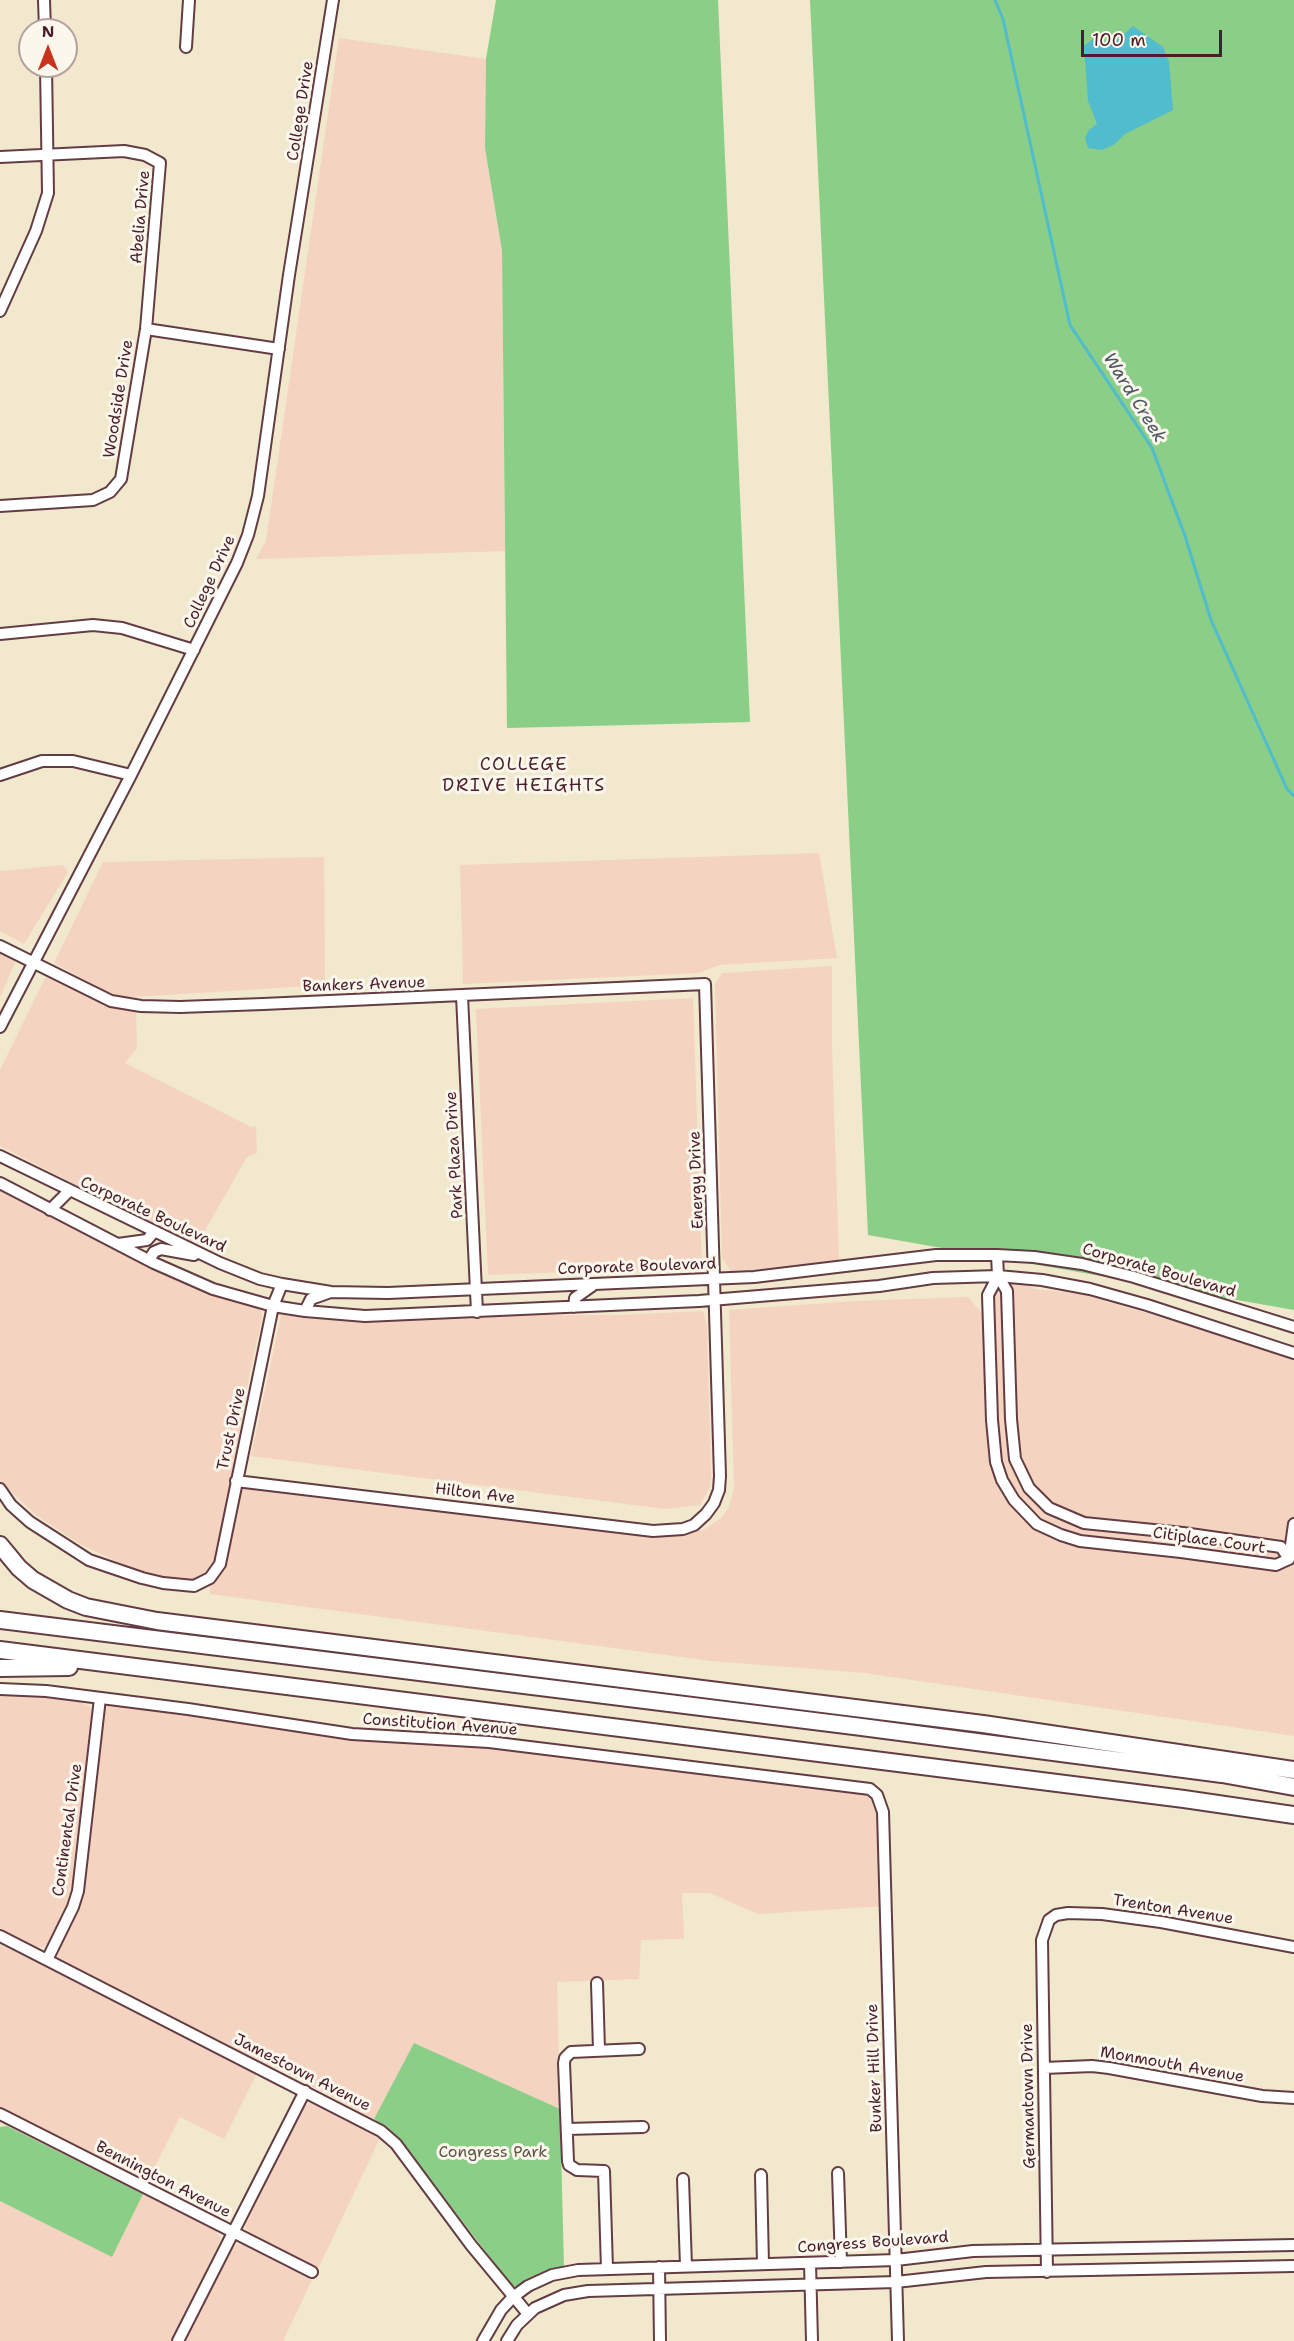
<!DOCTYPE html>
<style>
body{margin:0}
#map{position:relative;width:1294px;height:2341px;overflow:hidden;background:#f1e8cd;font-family:"Shantell Sans",sans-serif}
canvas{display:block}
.north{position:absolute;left:18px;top:18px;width:60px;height:60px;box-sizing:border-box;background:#fbf7ec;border:2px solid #b4a19f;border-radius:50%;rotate:0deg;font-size:16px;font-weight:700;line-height:24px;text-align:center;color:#4a1f2b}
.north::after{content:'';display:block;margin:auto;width:21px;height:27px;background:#c8321e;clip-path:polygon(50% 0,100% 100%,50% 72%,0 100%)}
.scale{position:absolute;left:1081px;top:30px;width:141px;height:27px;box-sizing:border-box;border:3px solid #4a1f2b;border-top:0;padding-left:8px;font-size:18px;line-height:21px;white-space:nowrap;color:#4a1f2b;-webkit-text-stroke:4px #fbf7ec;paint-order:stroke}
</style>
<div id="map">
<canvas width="1294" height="2341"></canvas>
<div class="north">N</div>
<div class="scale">100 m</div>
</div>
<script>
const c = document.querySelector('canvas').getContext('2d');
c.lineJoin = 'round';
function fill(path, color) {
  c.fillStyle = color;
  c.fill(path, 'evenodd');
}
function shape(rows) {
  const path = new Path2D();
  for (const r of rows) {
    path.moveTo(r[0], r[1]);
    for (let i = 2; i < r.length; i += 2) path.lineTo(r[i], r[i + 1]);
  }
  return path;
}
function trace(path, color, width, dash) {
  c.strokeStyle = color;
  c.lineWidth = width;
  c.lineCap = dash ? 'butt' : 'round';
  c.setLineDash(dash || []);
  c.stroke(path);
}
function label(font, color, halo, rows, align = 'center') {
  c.font = font + ' "Shantell Sans",sans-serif';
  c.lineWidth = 6;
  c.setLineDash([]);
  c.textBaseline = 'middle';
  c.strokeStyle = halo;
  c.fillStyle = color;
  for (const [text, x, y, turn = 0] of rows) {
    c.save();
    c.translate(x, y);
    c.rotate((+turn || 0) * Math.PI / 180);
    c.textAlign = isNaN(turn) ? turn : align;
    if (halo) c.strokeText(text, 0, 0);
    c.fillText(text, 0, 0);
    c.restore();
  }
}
fill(shape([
 [339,38,486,59,485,148,502,251,505,551,256,559,266,541],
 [819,853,837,958,719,965,699,973,463,984,460,865],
 [324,857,325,985,119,998,54,963,103,862],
 [63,865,68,872,24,944,0,931,0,871],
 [0,953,16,960,0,998],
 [832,966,832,1046,839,1263,756,1269,747,1272,731,1271,722,1258,715,984,722,973],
 [52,977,107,1005,136,1011,137,1048,125,1063,251,1127,256,1126,257,1153,247,1157,196,1246,0,1146,0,1070,45,978],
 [693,998,702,1267,488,1275,476,1009],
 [0,1188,257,1307,261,1311,262,1319,249,1376,218,1559,212,1567,198,1578,187,1580,148,1576,80,1544,36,1515,0,1481],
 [988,1282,1023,1283,1036,1289,1081,1294,1174,1321,1294,1360,1294,1736,865,1673,711,1661,210,1594,210,1578,220,1564,236,1481,653,1531,694,1525,702,1531,721,1518,729,1507,734,1488,729,1310,856,1301,968,1297,989,1322],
 [703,1311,707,1327,711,1475,710,1487,700,1505,665,1509,251,1456,281,1315,621,1315],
 [0,1693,76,1700,89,1706,93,1712,73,1879,65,1910,49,1943,43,1947,36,1947,0,1928],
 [100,1698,337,1733,503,1744,870,1789,881,1803,886,1906,758,1914,710,1893,682,1893,684,1939,641,1940,639,1979,557,1982,560,2109,414,2043,374,2119,273,2066,263,2070,47,1960,73,1907],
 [0,1944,257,2073,224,2139,180,2117,147,2182,0,2107],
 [312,2102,380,2138,318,2269,251,2235,245,2226,303,2108],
 [143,2194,216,2231,221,2239,171,2341,0,2341,0,2201,112,2256],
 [238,2244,244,2245,312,2280,283,2341,185,2341,232,2250]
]), '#f4d3c0');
fill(shape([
 [496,0,718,0,750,722,507,728,502,251,485,148,486,59],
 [810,0,1294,0,1294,1310,868,1235],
 [414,2043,560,2109,564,2267,541,2274,519,2287,511,2285,399,2138,374,2119],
 [7,2126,143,2194,112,2257,0,2201,0,2127]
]), '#8ace88');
fill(shape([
 [1133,26,1163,47,1169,62,1173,110,1125,134,1115,144,1102,150,1088,148,1085,138,1089,130,1097,124,1088,101,1084,46,1097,36,1105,43,1119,39]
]), '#51bccd');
trace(shape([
 [995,0,1003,19,1070,325,1152,448,1185,536,1211,620,1287,789,1294,796]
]), '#51bccd', 3);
const minor = shape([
 [44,0,45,30],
 [186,47,189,0],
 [0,157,124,151,145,155,160,163,146,329,121,479,110,492,93,500,0,506],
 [0,311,36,231,48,193,46,66],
 [146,329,279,349],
 [0,634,93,625,122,628,194,650],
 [0,775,42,761,73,761,131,775],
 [0,946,111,1001,141,1006,180,1007,263,1004,705,984,720,1476,719,1490,714,1503,706,1514,694,1525,683,1529,653,1531,236,1481],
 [462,996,477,1312],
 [0,1027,131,775,237,563,248,535,258,496,289,275,333,0],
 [0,1156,220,1263,260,1279,282,1284,331,1292,388,1293,754,1277,936,1255,997,1255,1034,1257,1082,1264,1134,1277,1294,1327],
 [0,1183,154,1263,213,1289,273,1306,305,1311,365,1316,699,1301,879,1286,933,1278,998,1276,1042,1280,1090,1289,1147,1305,1294,1353],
 [50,1210,69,1191],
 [118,1244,147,1240,154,1232],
 [997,1255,998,1276,988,1295,992,1420,996,1462,1002,1480,1014,1500,1037,1524,1061,1535,1080,1541,1181,1552,1276,1565,1289,1559],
 [149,1260,154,1252,161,1249,194,1255],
 [998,1276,1007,1291,1011,1419,1015,1459,1029,1488,1049,1508,1084,1523,1183,1533,1281,1547,1289,1559],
 [574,1307,575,1298,592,1286],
 [305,1311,311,1299,328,1293],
 [0,1489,11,1505,30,1522,89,1560,142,1578,163,1583,194,1586,210,1578,220,1564,273,1306,282,1284],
 [1289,1559,1294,1524],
 [0,1689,46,1691,188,1709,352,1734,489,1742,870,1789,877,1795,883,1812,898,2341],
 [0,1936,381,2131,396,2144,471,2245,528,2314],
 [47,1960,73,1907,78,1891,100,1698],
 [597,1983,599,2050],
 [1044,2068,1092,2066,1109,2068,1262,2096,1294,2098],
 [0,2114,312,2272],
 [567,2129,643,2127],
 [838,2173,841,2262],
 [761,2175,763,2264],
 [683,2179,686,2266],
 [810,2263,812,2341],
 [659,2267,660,2341],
 [607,2269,604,2171,577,2170,569,2165,568,2161,564,2063,565,2058,571,2052,639,2049],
 [1047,2272,1042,1940,1049,1920,1056,1915,1068,1913,1102,1914,1161,1922,1294,1947],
 [178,2341,305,2091],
 [483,2341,501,2310,513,2297,528,2286,552,2275,578,2270,896,2260,973,2251,1294,2245],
 [507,2341,517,2325,535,2308,564,2295,588,2291,896,2282,986,2272,1294,2266]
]);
const highway = shape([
 [0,1545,19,1568,33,1580,68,1600,86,1607,157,1621,983,1724,1294,1770],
 [0,1620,854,1726,1222,1774,1294,1787],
 [0,1650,1184,1799,1294,1815],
 [0,1668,69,1667]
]);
trace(minor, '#633d43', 14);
trace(highway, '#633d43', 20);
trace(minor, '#fff', 10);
trace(highway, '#fff', 16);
label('16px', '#4a1f2b', '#fbf7ec', [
 ["College Drive",301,111,-81],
 ["Abelia Drive",141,217,-85],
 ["Woodside Drive",119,399,-81],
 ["College Drive",210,582,-65],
 ["Bankers Avenue",364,985,-2],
 ["Park Plaza Drive",455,1155,-93],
 ["Energy Drive",697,1180,-92],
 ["Corporate Boulevard",153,1215,25],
 ["Corporate Boulevard",637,1267,-2],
 ["Corporate Boulevard",1159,1271,16],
 ["Trust Drive",232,1429,-78],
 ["Hilton Ave",475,1494,7],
 ["Citiplace Court",1209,1541,8],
 ["Constitution Avenue",440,1725,4],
 ["Continental Drive",68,1830,-82],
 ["Trenton Avenue",1173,1910,9],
 ["Monmouth Avenue",1172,2065,10],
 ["Bunker Hill Drive",875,2068,-92],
 ["Jamestown Avenue",302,2073,27],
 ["Germantown Drive",1029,2096,-91],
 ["Bennington Avenue",163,2180,27],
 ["Congress Boulevard",873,2243,-4]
]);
label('16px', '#5d5447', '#fbf7ec', [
 ["Congress Park",493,2153]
]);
label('italic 18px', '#4c5664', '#fbf7ec', [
 ["Ward Creek",1134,398,58]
]);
c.letterSpacing = '1.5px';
label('18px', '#4a1f2b', '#fbf7ec', [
 ["COLLEGE",524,765],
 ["DRIVE HEIGHTS",524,786]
]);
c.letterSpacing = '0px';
</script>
